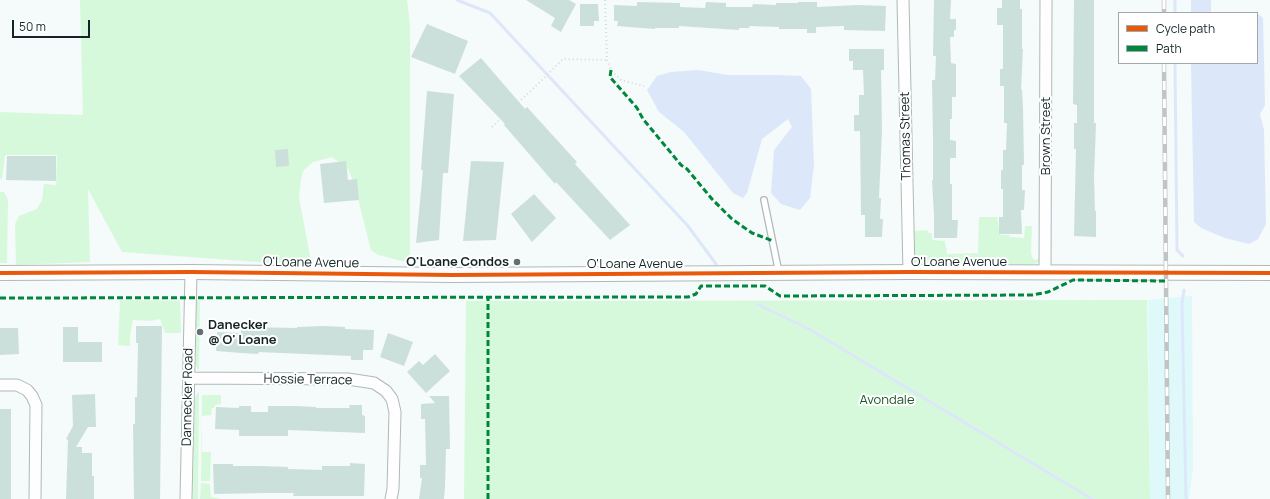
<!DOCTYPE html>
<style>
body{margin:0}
#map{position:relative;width:1270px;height:499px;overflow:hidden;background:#f5fafa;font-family:Manrope,sans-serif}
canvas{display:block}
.legend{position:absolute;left:1118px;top:12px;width:140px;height:52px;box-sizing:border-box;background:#fff;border:1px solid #a1a8a9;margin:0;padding:5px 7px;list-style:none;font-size:12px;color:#152527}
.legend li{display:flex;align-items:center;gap:8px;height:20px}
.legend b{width:20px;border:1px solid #a1a8a9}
.scale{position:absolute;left:12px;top:20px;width:78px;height:18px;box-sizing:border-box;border:2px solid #152527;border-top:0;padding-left:5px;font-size:12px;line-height:14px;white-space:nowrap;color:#152527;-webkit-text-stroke:3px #fff;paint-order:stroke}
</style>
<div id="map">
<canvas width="1270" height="499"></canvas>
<ul class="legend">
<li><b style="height:5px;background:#e8590c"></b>Cycle path</li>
<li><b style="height:5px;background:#00873e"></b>Path</li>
</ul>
<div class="scale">50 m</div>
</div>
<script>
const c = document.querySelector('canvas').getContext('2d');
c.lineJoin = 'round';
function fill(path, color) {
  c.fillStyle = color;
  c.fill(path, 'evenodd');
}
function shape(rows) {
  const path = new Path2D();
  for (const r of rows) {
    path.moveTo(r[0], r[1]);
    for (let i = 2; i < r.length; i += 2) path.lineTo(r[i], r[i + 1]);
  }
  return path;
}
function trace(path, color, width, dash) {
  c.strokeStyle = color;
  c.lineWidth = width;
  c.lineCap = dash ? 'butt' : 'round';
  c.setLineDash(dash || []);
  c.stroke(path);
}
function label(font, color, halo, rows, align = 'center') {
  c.font = font + ' Manrope,sans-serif';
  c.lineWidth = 4;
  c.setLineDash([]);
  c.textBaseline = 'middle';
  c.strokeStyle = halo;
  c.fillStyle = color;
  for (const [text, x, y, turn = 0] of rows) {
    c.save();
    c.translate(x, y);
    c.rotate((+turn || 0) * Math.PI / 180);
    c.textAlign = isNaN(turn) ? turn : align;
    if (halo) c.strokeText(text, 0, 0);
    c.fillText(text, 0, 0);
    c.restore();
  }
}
fill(shape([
 [1192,296,1193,468,1189,499,1150,499,1148,300]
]), '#dff9fb');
fill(shape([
 [80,0,407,0,410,26,410,263,378,255,371,250,354,183,348,169,332,157,313,162,303,171,301,179,299,198,312,266,122,252,88,189,90,262,16,265,15,224,19,216,37,209,42,200,44,184,56,185,57,155,5,155,2,179,0,179,0,112,83,115],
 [0,192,4,192,8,200,7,263,0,263],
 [979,217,997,217,1000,235,1009,235,1010,237,1024,238,1025,226,1032,226,1031,253,1033,259,1036,260,1040,258,1040,262,1034,264,940,264,934,265,919,264,917,263,915,258,918,256,918,255,915,255,914,231,927,230,929,233,932,233,932,240,945,241,947,254,978,253],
 [120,300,180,301,181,333,165,333,160,319,151,321,133,320,130,336,130,346,118,345],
 [198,300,200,302,199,369,198,370,195,365,196,301],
 [1147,300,1150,499,464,499,466,301],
 [198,392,199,393,198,499,193,499,194,399],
 [202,395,221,395,221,404,215,405,214,408,212,408,211,415,202,416,202,452,211,452,210,481,201,481],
 [201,483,210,484,211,497,221,499,200,499]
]), '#d7f9db');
fill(shape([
 [1191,0,1211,0,1211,13,1191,13],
 [1257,13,1263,18,1265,105,1260,114,1264,130,1266,224,1258,239,1249,244,1225,238,1201,228,1194,222,1191,63,1257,63],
 [698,70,728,75,777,75,801,76,811,89,814,165,810,198,800,210,781,204,771,193,774,150,792,127,788,119,762,139,747,193,743,198,733,193,684,132,659,112,647,90,657,76,671,72]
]), '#dce8fa');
trace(shape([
 [457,0,490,13,688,226,716,264],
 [1175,0,1175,13],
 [1175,63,1177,250,1183,256],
 [1184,290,1182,304,1186,499],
 [757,304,809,329,1092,499]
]), '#dce8fa', 3);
fill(shape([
 [526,0,569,0,576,4,561,32,551,26,555,18],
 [934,0,951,0,950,19,956,19,956,30,954,30,954,37,950,37,951,63,956,64,956,97,952,97,952,119,950,119,950,140,956,141,956,158,950,158,950,184,952,184,952,220,958,220,957,238,934,238,934,215,932,180,933,180,933,139,932,80,935,80,936,56,933,56],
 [1002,0,1020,0,1020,9,1022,9,1022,49,1023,49,1021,90,1022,89,1023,108,1024,165,1022,165,1022,190,1025,190,1024,210,1021,210,1022,234,999,234,999,217,1003,217,1003,189,1001,189,1001,170,1003,170,1003,150,1006,150,1007,123,1004,123,1004,86,1000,86,1000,69,1003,69,1003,25,997,25,997,8,1002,8],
 [1074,0,1094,0,1094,123,1096,123,1094,178,1095,211,1096,211,1096,237,1074,236,1076,149,1074,149,1074,123,1077,123,1077,105,1073,104],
 [637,2,680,3,680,7,705,8,706,2,726,3,726,7,752,7,753,4,776,5,776,3,798,3,798,2,817,2,817,7,857,5,886,6,885,31,844,30,844,26,816,27,816,33,807,33,807,29,779,29,779,27,750,26,749,28,739,28,739,30,679,26,679,28,655,28,655,29,617,26,618,21,614,21,614,5,637,6],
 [580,4,598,4,599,21,594,21,594,26,580,26],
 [427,24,468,41,455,74,411,57],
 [849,49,884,49,884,70,881,70,882,131,879,198,881,198,880,219,883,219,882,237,865,237,865,215,861,215,860,131,854,131,854,115,859,115,859,95,864,95,863,70,853,70,853,61,849,61],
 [481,58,525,109,527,107,577,162,575,164,630,225,610,240,556,182,555,184,504,125,505,124,459,76],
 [427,91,454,94,448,173,443,173,439,240,416,243,423,170,421,170],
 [288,149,289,166,276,167,275,150],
 [7,156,56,156,56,181,6,180],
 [346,161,348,180,357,179,359,200,324,203,320,164],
 [471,161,504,162,496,240,463,241],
 [534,194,556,218,532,242,511,214],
 [136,326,162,326,160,499,134,499,133,424,135,424,135,397,137,397,138,343,136,343],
 [324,326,345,327,345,329,374,330,373,350,363,350,363,360,351,360,351,356,259,352,258,354,241,353,216,351,217,332,241,333,241,327,297,328,297,327],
 [63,327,78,327,78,342,102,342,102,362,63,362],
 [0,328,18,328,19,354,0,355],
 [388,333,413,342,404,366,380,357],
 [435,354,450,371,426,393,407,372,419,361,423,365],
 [95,394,96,427,88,427,76,447,82,447,82,453,92,453,92,476,94,476,94,499,66,499,68,440,66,439,73,426,72,395],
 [429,396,449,396,450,449,446,449,445,487,444,499,419,499,422,478,420,478,420,465,426,465,425,419,421,419,421,404,435,403],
 [349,405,362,405,362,415,365,416,365,433,288,430,288,436,239,436,239,430,215,429,216,407,239,408,239,406,251,406,251,412,268,412,268,406,295,406,316,407,316,408,350,408],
 [0,409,11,409,11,499,0,499],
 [350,463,365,464,364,496,293,496,294,493,267,493,214,494,213,464,233,464,233,466,261,466,288,467,288,469,322,470,322,466,350,466]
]), '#cce0db');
const service = shape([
 [764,200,779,273]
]);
const minor = shape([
 [903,0,909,272],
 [1045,272,1046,0],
 [189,378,348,379,374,383,386,391,392,399,395,412,393,489,391,499],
 [0,385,17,385,27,390,32,396,36,405,35,499],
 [186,499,191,272]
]);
const tertiary = shape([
 [0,273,191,272,452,275,909,272,1270,273]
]);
trace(service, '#afb9ba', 8);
trace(minor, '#afb9ba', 13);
trace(tertiary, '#afb9ba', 16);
trace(shape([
 [605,0,607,60,611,70,621,80,644,86],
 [492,127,538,84,563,59,607,60]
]), '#d8dada', 2, [1, 3]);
trace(service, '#fefefe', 5.5);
trace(minor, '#fefefe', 11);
trace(tertiary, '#fefefe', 14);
const rail = shape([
 [1164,0,1164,13],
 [1164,63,1168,499]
]);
trace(rail, '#c1c4c4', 4.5);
trace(rail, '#fff', 3, [9]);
trace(shape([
 [611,70,610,77,637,108,643,119,681,165,687,169,712,199,732,219,752,233,773,241],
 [0,298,688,297,696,294,701,286,765,286,780,296,1032,295,1048,292,1073,280,1166,281],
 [488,499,488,298]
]), '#00873e', 3, [6, 3]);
trace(shape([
 [0,273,191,272,452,275,909,272,1270,273]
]), '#e8590c', 4);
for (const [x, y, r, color] of [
 [517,262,4,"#637071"],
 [200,332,4,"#637071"]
]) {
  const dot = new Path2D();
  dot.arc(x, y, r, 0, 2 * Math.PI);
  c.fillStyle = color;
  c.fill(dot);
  trace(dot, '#fff', 1.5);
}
label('13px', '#152527', '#fff', [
 ["Thomas Street",906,136,-91],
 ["Brown Street",1046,136,-90],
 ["O'Loane Avenue",959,262],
 ["O'Loane Avenue",311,263,1],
 ["O'Loane Avenue",635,264],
 ["Hossie Terrace",308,380,1],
 ["Dannecker Road",188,397,-89]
]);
label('bold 13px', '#152527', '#fff', [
 ["O'Loane Condos",509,262],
 ["Danecker",208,325,"left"],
 ["@ O' Loane",208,340,"left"]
], 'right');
label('13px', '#1a5524', '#fff', [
 ["Avondale",887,400]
]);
</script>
